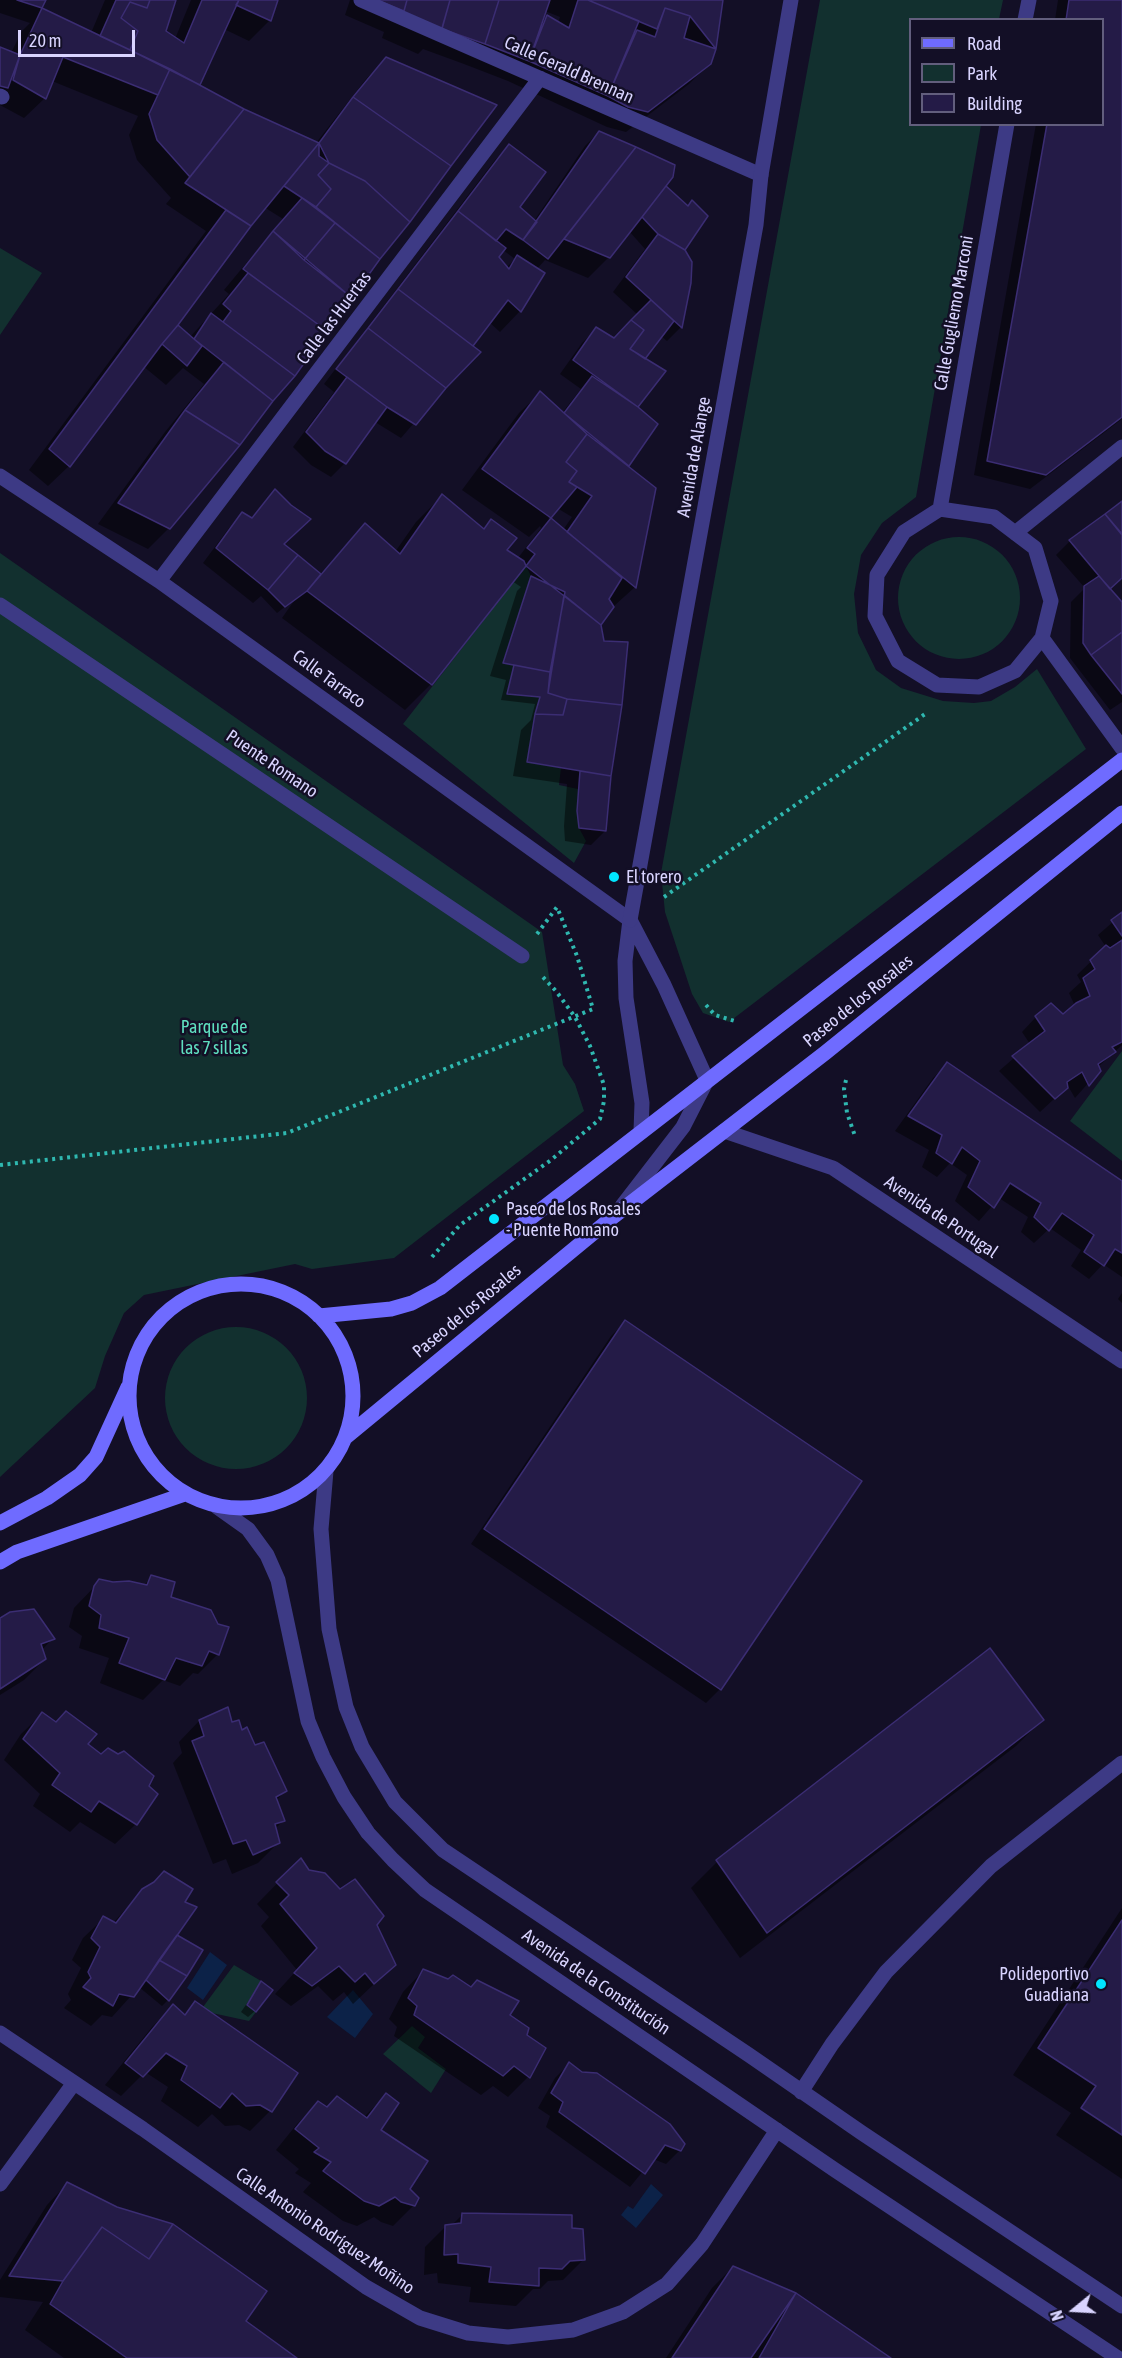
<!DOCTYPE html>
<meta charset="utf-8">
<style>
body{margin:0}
#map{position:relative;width:1122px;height:2358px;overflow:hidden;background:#130f26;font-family:"Asap Condensed",sans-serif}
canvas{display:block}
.legend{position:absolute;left:909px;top:18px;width:195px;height:108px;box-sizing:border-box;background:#130f26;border:2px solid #625e7d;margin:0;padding:8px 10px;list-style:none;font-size:18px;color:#d9d4ff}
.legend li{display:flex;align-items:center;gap:12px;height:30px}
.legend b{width:30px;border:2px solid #625e7d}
.north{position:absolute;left:1044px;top:2280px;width:60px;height:60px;-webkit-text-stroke:4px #130f26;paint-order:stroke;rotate:252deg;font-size:16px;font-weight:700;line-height:24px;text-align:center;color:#d9d4ff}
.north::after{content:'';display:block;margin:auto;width:21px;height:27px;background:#d9d4ff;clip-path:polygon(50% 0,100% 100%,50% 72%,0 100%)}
.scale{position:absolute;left:18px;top:30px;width:117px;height:27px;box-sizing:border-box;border:3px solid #d9d4ff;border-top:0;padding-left:8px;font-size:18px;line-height:21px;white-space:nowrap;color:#d9d4ff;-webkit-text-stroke:4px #130f26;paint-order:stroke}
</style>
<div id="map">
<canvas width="1122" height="2358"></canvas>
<ul class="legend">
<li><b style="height:8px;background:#6f6bff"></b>Road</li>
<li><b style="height:16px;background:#12302f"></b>Park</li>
<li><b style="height:16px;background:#241b47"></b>Building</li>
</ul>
<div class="north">N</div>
<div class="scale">20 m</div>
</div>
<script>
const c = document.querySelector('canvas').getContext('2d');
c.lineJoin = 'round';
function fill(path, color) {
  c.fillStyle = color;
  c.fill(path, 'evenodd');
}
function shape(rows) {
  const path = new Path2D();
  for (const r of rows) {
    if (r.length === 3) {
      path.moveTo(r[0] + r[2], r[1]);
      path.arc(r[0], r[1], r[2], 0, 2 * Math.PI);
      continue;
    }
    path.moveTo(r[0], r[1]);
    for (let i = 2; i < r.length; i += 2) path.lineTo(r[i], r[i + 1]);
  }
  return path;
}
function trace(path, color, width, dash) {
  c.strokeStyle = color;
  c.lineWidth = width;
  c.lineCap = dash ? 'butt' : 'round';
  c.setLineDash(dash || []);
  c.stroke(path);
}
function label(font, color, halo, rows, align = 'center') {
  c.font = font + ' "Asap Condensed",sans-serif';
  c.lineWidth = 5;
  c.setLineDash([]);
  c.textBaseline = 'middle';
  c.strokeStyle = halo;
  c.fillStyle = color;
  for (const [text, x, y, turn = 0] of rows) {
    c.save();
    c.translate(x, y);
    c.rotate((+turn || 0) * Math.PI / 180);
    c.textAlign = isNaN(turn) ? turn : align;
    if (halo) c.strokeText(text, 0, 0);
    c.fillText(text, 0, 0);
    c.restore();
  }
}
fill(shape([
 [820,0,1003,0,999,19,910,20,910,124,981,125,916,497,882,523,861,555,854,594,858,633,876,670,901,688,943,701,974,703,991,701,1015,687,1037,669,1086,749,729,1022,703,1013,692,994,665,912,661,873],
 [0,248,42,273,0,335],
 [959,598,61],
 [0,553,542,932,563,1065,575,1084,584,1111,394,1258,312,1269,295,1264,144,1295,124,1313,105,1356,95,1388,0,1477],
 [526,566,531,576,503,662,514,665,507,694,540,697,535,714,527,762,561,768,559,785,578,789,579,828,586,841,574,863,403,724],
 [1122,1051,1122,1161,1070,1121],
 [236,1398,71],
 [234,1965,261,1981,247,2004,256,2012,249,2021,212,2013,203,2007],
 [412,2026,425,2037,418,2048,446,2069,431,2093,383,2054]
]), '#12302f');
fill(shape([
 [210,1952,227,1965,203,2000,187,1988],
 [353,1990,373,2014,355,2038,327,2017],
 [651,2184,663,2195,636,2228,621,2215,628,2206,633,2209]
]), '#0c2248');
fill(shape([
 [0,0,44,0,40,9,91,33,105,0,175,0,164,32,175,39,191,0,277,0,270,20,249,41,224,29,198,86,243,111,316,143,366,79,387,58,494,105,293,375,169,528,148,549,98,524,165,432,204,384,183,368,166,385,143,366,69,466,48,486,29,470,206,231,166,204,171,198,137,160,129,135,138,116,52,81,45,98,24,118,0,105,0,49,11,53,22,31,30,23,0,13],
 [264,207,283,219,224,290,229,294,190,337,176,326],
 [350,0,721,0,710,63,689,84,626,132,607,127,508,81,464,64,423,49,418,54,382,38,384,32,345,15],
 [545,11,560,17,558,23,547,17,540,23],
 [1058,0,1122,0,1122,419,1030,489,974,475,1036,124,1102,124,1102,20,1055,20],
 [599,132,673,166,664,186,683,250,690,283,681,327,667,341,661,336,643,359,664,372,636,407,656,425,627,467,635,587,614,606,600,625,603,642,627,643,605,831,591,845,565,841,564,826,567,784,513,776,521,730,531,720,535,704,501,700,506,680,490,676,517,591,521,587,512,581,431,684,405,710,282,618,296,598,277,613,261,596,253,603,203,563,229,528,243,514,250,519,275,492,283,544,319,575,366,525,395,552,416,522,442,496,482,530,491,521,505,551,518,558,541,528,540,526,529,537,462,490,519,413,540,393,562,413,581,389,560,374,582,343,596,329,614,339,638,315,613,292,645,249,629,231,609,257,588,278,545,260,536,270,543,274,520,311,500,332,489,322,445,387,401,438,375,422,345,463,331,477,311,465,293,447,334,392,324,384,495,160,509,146,518,207,534,221,585,146],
 [503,250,515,259,506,268,497,257],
 [557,508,572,517,563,530,548,518],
 [1122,503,1122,577,1109,589,1122,604,1122,702,1110,710,1070,658,1071,602,1085,588,1056,555,1070,541],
 [1122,914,1122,1045,1098,1067,1099,1071,1075,1098,1068,1086,1040,1112,999,1071,1030,1044,1022,1032,1036,1017,1062,1016,1075,1006,1069,993,1081,982,1077,975,1106,947,1098,935],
 [947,1064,1122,1183,1122,1277,1103,1264,1089,1279,1071,1266,1081,1250,1050,1228,1034,1243,1021,1232,1028,1217,999,1198,979,1221,955,1201,967,1175,950,1163,937,1177,922,1167,929,1150,895,1131,933,1078],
 [1122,1293,1122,1303,1118,1299],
 [625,1322,860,1481,720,1689,706,1703,471,1544,611,1336],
 [152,1577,218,1654,198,1674,193,1673,180,1686,163,1680,143,1700,100,1683,109,1658,79,1648,82,1636,69,1627,74,1608,100,1581,143,1586],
 [0,1620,53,1638,42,1650,45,1659,24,1680,0,1695],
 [42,1714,101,1756,136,1824,115,1844,80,1822,70,1832,33,1806,40,1794,4,1760,21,1734],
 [1042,1720,1016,1746,740,1958,691,1888,717,1862],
 [199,1721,231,1723,254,1747,285,1791,276,1801,283,1821,275,1829,278,1843,258,1863,232,1874,226,1859,213,1864,173,1763,182,1753,179,1742],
 [300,1860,308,1871,376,1925,394,1965,353,2004,344,1992,333,2001,318,1986,291,2006,275,1994,297,1970,261,1926,269,1917,257,1904],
 [143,1890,183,1902,171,1940,168,2000,162,2006,139,1987,112,2017,102,2015,91,2026,64,2008,71,2000,68,1994,81,1968,72,1960,83,1938,104,1918,113,1923],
 [1122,1908,1122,2179,1056,2135,1071,2113,1013,2075],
 [423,1971,448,1981,508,2015,525,2035,544,2048,528,2077,508,2097,493,2086,481,2095,394,2036,397,2027,389,2019,403,1992],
 [261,1983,255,2011,248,2017,241,2012],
 [196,2003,270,2111,250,2131,239,2125,225,2126,212,2114,198,2127,161,2101,168,2087,145,2072,121,2096,105,2085,152,2027,173,2006,183,2015],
 [569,2064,680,2150,666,2164,653,2159,630,2187,546,2127,550,2116,538,2108,555,2078],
 [386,2095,379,2131,408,2189,414,2205,393,2226,381,2222,374,2217,357,2226,343,2221,303,2192,311,2183,295,2173,299,2169,276,2150,297,2124,318,2103,327,2109,363,2118],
 [67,2184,244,2322,294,2358,64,2358,25,2330,43,2302,0,2297,0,2280,47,2205],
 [463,2214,571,2230,584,2259,563,2280,548,2281,540,2289,533,2289,516,2306,469,2302,471,2287,438,2283,437,2273,424,2275,425,2247,446,2226,451,2226],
 [733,2267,795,2295,889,2358,666,2358,712,2288]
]), '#0007');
const building = shape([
 [17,0,46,0,42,8,17,0],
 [116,0,150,0,147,8,130,2,121,18,138,31,130,50,100,36,116,0],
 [150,0,176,0,166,31,184,43,202,0,239,0,200,85,130,50,138,31,121,18,130,2,147,8,150,0],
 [239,0,278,0,271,21,236,5,239,0],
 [377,0,407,0,404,11,377,0],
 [407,0,450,0,440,35,402,18,407,0],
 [450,0,499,0,485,44,442,29,450,0],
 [499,0,550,0,529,61,485,44,499,0],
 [578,0,588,0,639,21,608,96,529,61,547,15,569,28,578,0],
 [588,0,723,0,716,49,684,38,690,16,665,8,657,29,588,0],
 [1069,0,1122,0,1122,417,1046,475,987,461,1047,124,1102,124,1102,20,1066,20,1069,0],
 [42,8,170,69,158,95,63,57,46,99,13,80,20,55,42,8],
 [665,8,690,16,716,49,711,64,648,112,628,107,608,96,637,30,655,37,665,8],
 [0,47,20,55,8,88,0,86,0,47],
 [386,57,497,105,451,166,353,97,386,57],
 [170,69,244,109,190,177,157,140,149,114,170,69],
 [353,97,451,166,410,222,365,181,329,163,319,143,353,97],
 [244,109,319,143,251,226,185,183,244,109],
 [599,131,636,147,548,259,523,240,599,131],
 [319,143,319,156,329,163,318,175,331,189,316,207,284,186,319,143],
 [509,144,546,172,520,207,537,222,523,240,506,229,496,241,458,211,509,144],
 [636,147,675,165,673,177,642,217,610,258,564,239,636,147],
 [329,163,365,181,410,222,380,259,316,207,331,189,318,175,329,163],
 [666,186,688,206,692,200,708,216,685,250,658,234,642,217,666,186],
 [302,198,335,223,304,260,273,231,302,198],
 [226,210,251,226,178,325,162,344,70,467,49,449,226,210],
 [458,211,506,248,499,257,509,269,517,255,545,273,521,312,508,300,473,346,398,289,458,211],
 [335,223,380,259,352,298,304,260,335,223],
 [273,231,352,298,327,331,243,269,273,231],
 [658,234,685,250,692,262,691,283,682,328,626,277,658,234],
 [248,273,327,331,295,376,223,322,231,311,223,304,248,273],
 [398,289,481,352,446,388,368,328,398,289],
 [651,300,674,321,645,359,630,349,644,330,631,320,651,300],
 [211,313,295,376,273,401,194,339,211,313],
 [631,320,644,330,630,349,666,371,638,407,573,360,596,327,614,338,631,320],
 [178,325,202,346,187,366,162,344,178,325],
 [368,328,446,388,416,425,387,407,336,369,368,328],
 [224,362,273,401,240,445,185,410,224,362],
 [592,376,638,407,658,424,629,466,564,413,592,376],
 [347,377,387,407,346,464,325,451,306,432,347,377],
 [540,391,587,434,566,462,577,471,569,482,577,487,551,518,482,469,540,391],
 [185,410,240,445,170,529,118,503,185,410],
 [587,434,656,488,636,588,567,532,592,496,569,482,577,471,566,462,587,434],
 [275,489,291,505,311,519,284,544,298,555,268,590,216,548,242,512,252,518,275,489],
 [442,494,484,529,491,519,517,538,507,550,524,561,526,566,432,685,307,591,365,523,400,554,442,494],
 [1122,501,1122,534,1105,514,1122,501],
 [1105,514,1122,535,1122,578,1110,589,1069,540,1105,514],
 [551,518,622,578,609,599,614,607,601,625,526,566,535,554,527,548,551,518],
 [298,555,321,574,307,591,285,607,268,590,298,555],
 [531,576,565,592,550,672,503,663,531,576],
 [1099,576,1122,602,1122,632,1091,655,1083,643,1084,586,1099,576],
 [564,595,601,625,604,641,628,642,622,705,567,699,548,693,564,595],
 [1122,632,1122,694,1091,655,1122,632],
 [514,665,550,672,548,693,567,699,563,715,535,714,540,697,507,694,514,665],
 [567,699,622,705,611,776,527,762,535,714,563,715,567,699],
 [580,771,611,776,606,831,579,828,577,811,580,771],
 [1122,912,1122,936,1111,920,1122,912],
 [1122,940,1122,1042,1112,1047,1116,1052,1098,1064,1101,1071,1089,1086,1082,1072,1067,1082,1068,1088,1055,1099,1012,1056,1045,1031,1035,1016,1051,1003,1063,1014,1076,1003,1090,996,1083,978,1095,969,1090,960,1106,945,1110,948,1122,940],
 [947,1062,1122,1181,1122,1253,1115,1249,1104,1266,1084,1252,1094,1235,1062,1213,1049,1231,1034,1217,1041,1203,1010,1183,994,1208,968,1187,980,1161,962,1147,952,1164,936,1153,942,1135,908,1116,947,1062],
 [625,1320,862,1481,721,1690,484,1529,625,1320],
 [151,1575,175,1582,171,1597,211,1610,218,1624,229,1627,219,1655,209,1651,202,1666,176,1658,165,1680,119,1663,129,1638,99,1628,101,1615,89,1606,94,1586,99,1579,113,1582,129,1581,147,1585,151,1575],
 [34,1609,55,1639,41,1644,46,1659,0,1689,0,1618,10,1612,34,1609],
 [990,1648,1044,1720,767,1933,716,1860,990,1648],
 [228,1707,232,1722,239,1720,242,1730,247,1727,255,1745,264,1742,287,1791,276,1797,285,1821,275,1824,280,1843,253,1855,246,1840,233,1844,192,1741,204,1736,199,1720,228,1707],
 [66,1711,97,1734,88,1744,101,1754,108,1748,118,1754,124,1751,154,1776,149,1786,158,1794,137,1825,99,1801,91,1812,52,1785,60,1773,23,1739,42,1712,56,1722,66,1711],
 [301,1858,309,1870,325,1873,340,1889,355,1879,384,1916,377,1925,396,1965,374,1984,365,1973,355,1982,339,1966,312,1986,294,1973,317,1948,280,1904,289,1895,276,1882,301,1858],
 [164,1871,193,1889,185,1902,197,1907,134,1997,119,1994,113,2006,83,1987,91,1978,88,1972,100,1947,91,1938,103,1916,116,1923,142,1889,154,1882,164,1871],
 [1122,1920,1122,2135,1081,2108,1096,2086,1038,2048,1122,1920],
 [177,1935,203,1950,187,1976,159,1960,177,1935],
 [159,1960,187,1976,169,2001,146,1980,159,1960],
 [423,1969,448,1979,453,1975,471,1987,477,1980,519,2001,510,2015,529,2028,527,2035,546,2048,530,2078,514,2066,503,2076,414,2015,417,2006,408,1998,423,1969],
 [261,1981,273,1990,256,2012,247,2005,261,1981],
 [195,2001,298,2073,272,2112,260,2105,246,2106,232,2093,220,2108,181,2080,187,2066,166,2053,143,2077,125,2063,173,2004,185,2015,195,2001],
 [569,2062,582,2072,597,2073,670,2124,685,2144,681,2151,665,2145,645,2174,559,2112,563,2102,551,2093,569,2062],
 [386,2093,399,2103,381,2130,428,2161,410,2189,419,2198,415,2206,401,2202,395,2197,379,2206,364,2201,323,2171,331,2162,314,2152,319,2148,295,2129,318,2101,327,2107,337,2096,367,2118,386,2093],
 [67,2182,117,2207,173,2224,149,2259,102,2227,63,2281,9,2276,67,2182],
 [462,2213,572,2215,572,2228,583,2229,585,2260,570,2261,562,2269,539,2268,539,2286,489,2282,491,2267,458,2263,458,2254,444,2255,445,2225,461,2223,462,2213],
 [173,2224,267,2291,246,2321,297,2358,127,2358,50,2304,63,2281,102,2227,149,2259,173,2224],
 [733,2266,796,2293,751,2358,672,2358,733,2266],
 [796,2293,891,2358,759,2358,796,2293]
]);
fill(building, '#241b47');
trace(building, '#3b2d73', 1.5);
trace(shape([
 [664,897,928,712],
 [537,934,557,907],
 [706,1005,715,1015,738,1022],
 [846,1080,844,1089,847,1113,855,1136],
 [0,1165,287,1133,593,1009,577,956,557,907],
 [432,1257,460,1225,551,1160,600,1119,604,1101,604,1085,590,1046,575,1017,556,991,542,976]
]), '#2fb8b0', 4, [3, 4.5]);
trace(shape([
 [0,605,522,956]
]), '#3d3a85', 15);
trace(shape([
 [361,0,761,175],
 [1025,20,1029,0],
 [0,96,2,97],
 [0,476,159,581,630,920,664,985,707,1080,683,1127,622,1206],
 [940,509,994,517,1035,548,1051,601,1042,638,1015,671,979,687,937,685,898,661,875,616,877,575,904,532,940,509],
 [940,509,1007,124],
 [1015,533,1122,447],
 [159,581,540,78],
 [1042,638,1122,748],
 [630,920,625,961,626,998,642,1103,641,1131],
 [326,1471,321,1529,329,1629,346,1707,362,1747,395,1802,443,1850,749,2055,862,2133,1122,2306],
 [217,1507,248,1529,267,1555,278,1580,308,1721,323,1757,344,1797,368,1833,393,1860,425,1890,835,2170,1118,2358],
 [0,2033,143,2129,366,2287,420,2318,468,2333,508,2337,573,2330,623,2312,667,2284,702,2244,777,2130],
 [801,2092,832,2044,886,1972,991,1866,1122,1763],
 [0,2184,74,2083]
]), '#3d3a85', 15);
trace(shape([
 [630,920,756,225,761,175,791,0],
 [724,1131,833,1168,1122,1361]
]), '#3d3a85', 15);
trace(shape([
 [241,1396,112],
 [319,1316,391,1309,412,1303,440,1288,1122,760],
 [346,1437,614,1216,825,1053,1122,813],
 [0,1523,47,1498,80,1475,96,1457,128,1387],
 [0,1562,17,1552,185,1494]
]), '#6f6bff', 15);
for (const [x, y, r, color] of [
 [614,877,6,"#00e5ff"],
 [494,1219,6,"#00e5ff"],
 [1101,1984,6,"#00e5ff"]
]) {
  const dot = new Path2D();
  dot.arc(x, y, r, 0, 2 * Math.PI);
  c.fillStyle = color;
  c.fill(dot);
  trace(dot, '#130f26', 2);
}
label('18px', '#d9d4ff', '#130f26', [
 ["Calle Gerald Brennan",569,70,24],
 ["Calle Gugliemo Marconi",954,313,-80],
 ["Calle las Huertas",334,318,-53],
 ["Avenida de Alange",694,457,-80],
 ["Calle Tarraco",329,679,36],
 ["Puente Romano",272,764,34],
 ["Paseo de los Rosales",858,1001,-39],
 ["Avenida de Portugal",941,1217,34],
 ["Paseo de los Rosales",467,1311,-40],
 ["Avenida de la Constitución",596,1982,34],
 ["Calle Antonio Rodríguez Moñino",325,2231,34]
]);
label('18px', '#d9d4ff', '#130f26', [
 ["El torero",626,877],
 ["Paseo de los Rosales",506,1209],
 ["- Puente Romano",506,1230],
 ["Polideportivo",1089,1974,"right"],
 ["Guadiana",1089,1995,"right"]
], 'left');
label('18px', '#5fe0c0', '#130f26', [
 ["Parque de",214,1027],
 ["las 7 sillas",214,1048]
]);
</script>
